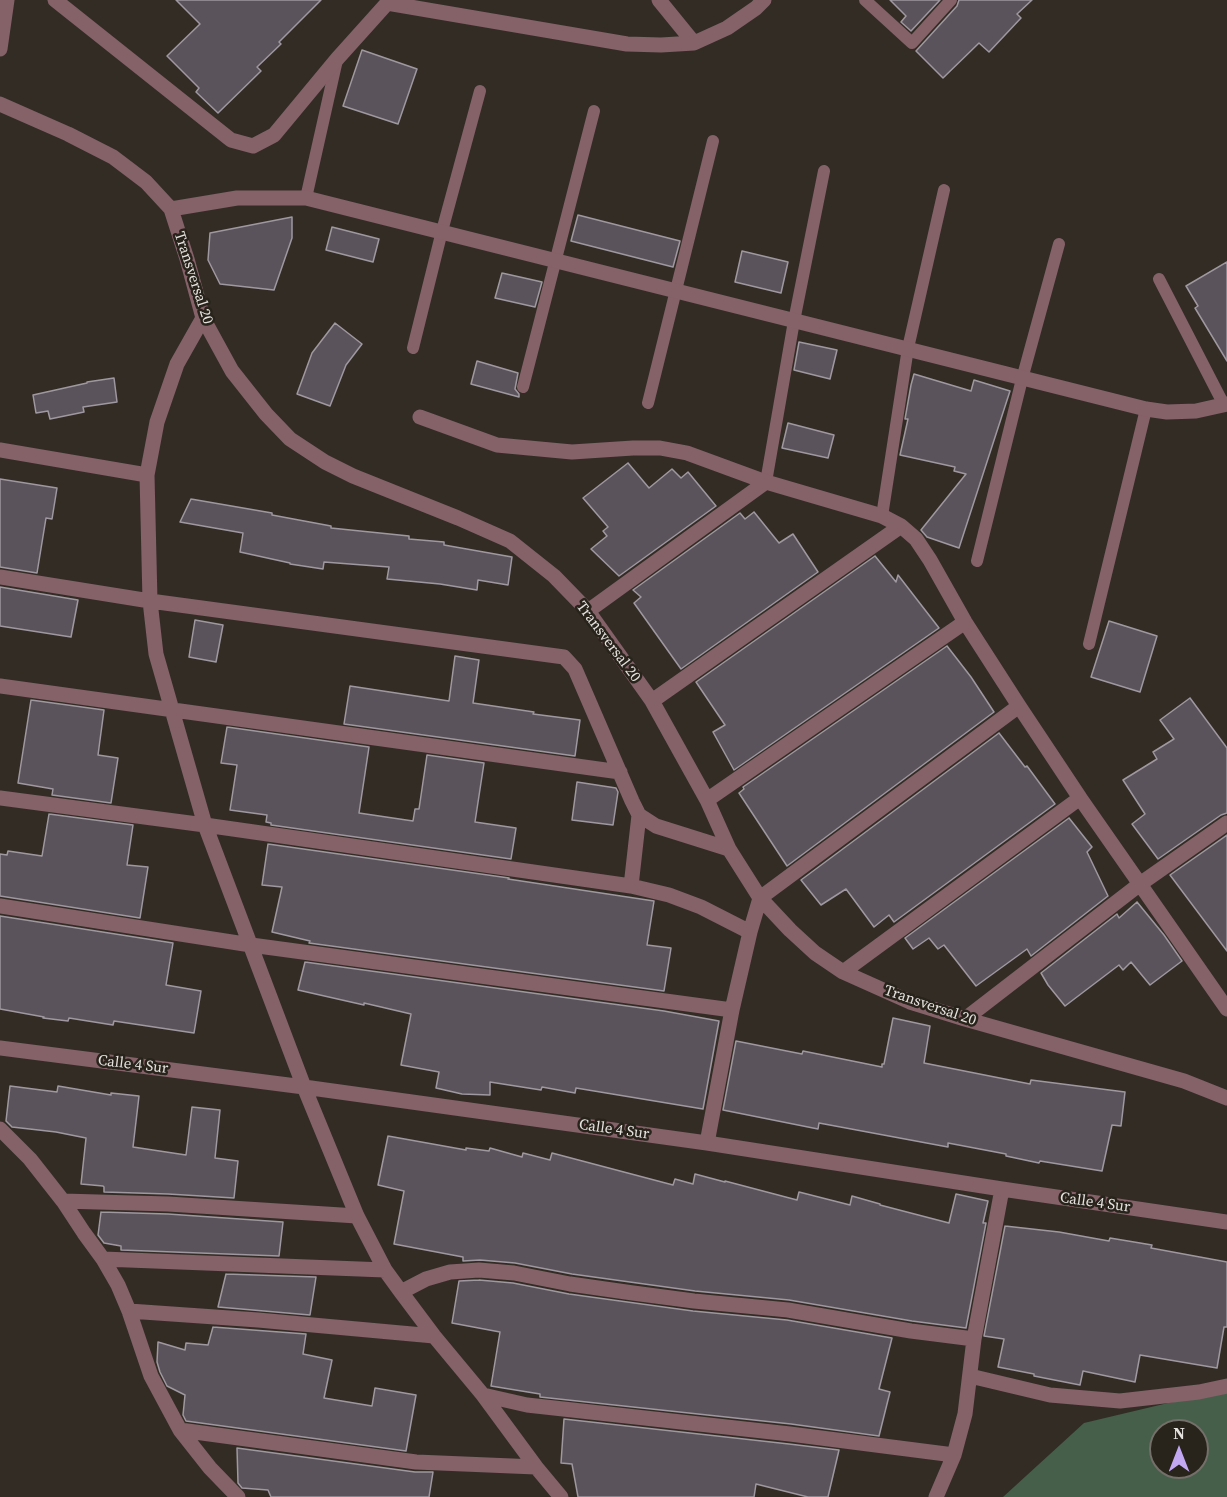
<!DOCTYPE html>
<style>
body{margin:0}
#map{position:relative;width:1227px;height:1497px;overflow:hidden;background:#322c25;font-family:"Source Serif 4",serif}
canvas{display:block}
.north{position:absolute;left:1149px;top:1419px;width:60px;height:60px;box-sizing:border-box;background:#28231b;border:2px solid #746f69;border-radius:50%;rotate:0deg;font-size:16px;font-weight:700;line-height:24px;text-align:center;color:#e6e2de}
.north::after{content:'';display:block;margin:auto;width:21px;height:27px;background:#c2a8f3;clip-path:polygon(50% 0,100% 100%,50% 72%,0 100%)}
</style>
<div id="map">
<canvas width="1227" height="1497"></canvas>
<div class="north">N</div>
</div>
<script>
const c = document.querySelector('canvas').getContext('2d');
c.lineJoin = 'round';
function fill(path, color) {
  c.fillStyle = color;
  c.fill(path, 'evenodd');
}
function shape(rows) {
  const path = new Path2D();
  for (const r of rows) {
    path.moveTo(r[0], r[1]);
    for (let i = 2; i < r.length; i += 2) path.lineTo(r[i], r[i + 1]);
  }
  return path;
}
function trace(path, color, width, dash) {
  c.strokeStyle = color;
  c.lineWidth = width;
  c.lineCap = dash ? 'butt' : 'round';
  c.setLineDash(dash || []);
  c.stroke(path);
}
function label(font, color, halo, rows, align = 'center') {
  c.font = font + ' "Source Serif 4",serif';
  c.lineWidth = 5;
  c.setLineDash([]);
  c.textBaseline = 'middle';
  c.strokeStyle = halo;
  c.fillStyle = color;
  for (const [text, x, y, turn = 0] of rows) {
    c.save();
    c.translate(x, y);
    c.rotate((+turn || 0) * Math.PI / 180);
    c.textAlign = isNaN(turn) ? turn : align;
    if (halo) c.strokeText(text, 0, 0);
    c.fillText(text, 0, 0);
    c.restore();
  }
}
fill(shape([
 [1227,1389,1227,1497,1003,1497,1084,1423],
 [1161,1431,1197,1431,1197,1467,1161,1467]
]), '#465f4a');
const building = shape([
 [176,0,321,0,279,42,281,44,257,67,261,71,218,113,196,92,199,88,167,56,200,24,176,0],
 [890,0,940,0,911,31,901,22,906,16,890,0],
 [959,0,1032,0,1017,14,1021,18,989,52,979,43,943,78,916,51,957,6,959,0],
 [362,50,417,69,398,124,343,106,362,50],
 [578,215,680,241,673,267,571,241,578,215],
 [292,217,292,238,274,290,220,284,208,260,210,233,292,217],
 [332,227,379,239,373,262,326,250,332,227],
 [742,251,788,262,781,293,735,282,742,251],
 [1227,262,1227,361,1195,308,1198,306,1186,286,1227,262],
 [502,273,542,282,535,307,495,298,502,273],
 [335,323,362,344,346,365,330,406,297,394,312,353,335,323],
 [799,342,837,350,830,379,794,370,799,342],
 [477,361,518,373,515,389,519,394,519,397,471,384,477,361],
 [914,374,971,391,974,380,1010,391,959,548,927,537,921,530,966,474,954,471,955,467,900,455,908,419,905,419,911,385,914,374],
 [114,378,117,402,83,407,84,412,50,419,48,411,36,413,33,395,87,383,87,382,114,378],
 [788,423,834,435,828,458,782,448,788,423],
 [628,463,649,488,672,469,681,478,688,472,716,506,619,576,591,549,607,536,603,531,608,527,583,498,628,463],
 [0,479,57,488,52,519,46,518,37,573,0,567,0,479],
 [191,499,272,513,272,515,331,526,331,528,409,536,409,539,444,542,444,545,512,557,508,585,478,580,477,590,440,584,387,579,389,567,324,562,323,569,290,564,290,563,240,552,243,533,180,522,191,499],
 [754,512,779,543,793,534,818,572,681,669,634,603,641,597,633,590,740,513,745,519,754,512],
 [875,556,896,582,898,575,939,628,734,770,713,732,725,725,696,682,875,556],
 [0,587,78,600,71,637,0,626,0,587],
 [195,620,223,625,216,662,189,657,195,620],
 [1109,621,1157,636,1140,692,1091,677,1109,621],
 [947,646,971,677,994,712,787,866,739,793,744,789,743,787,947,646],
 [455,656,479,660,473,703,534,712,533,714,580,720,575,756,344,724,350,686,449,701,455,656],
 [1190,698,1227,748,1227,813,1221,815,1158,859,1132,824,1145,814,1123,780,1157,759,1153,752,1174,739,1160,720,1190,698],
 [31,700,104,710,98,755,118,758,111,803,52,795,53,789,18,783,31,700],
 [227,727,369,747,359,813,413,821,415,809,419,809,427,755,484,763,475,822,516,828,511,859,271,825,271,823,266,822,267,815,230,810,237,765,221,763,227,727],
 [999,733,1025,767,1027,766,1055,804,894,922,889,915,874,927,846,889,821,905,801,880,999,733],
 [577,782,616,788,618,792,613,825,572,820,577,782],
 [49,814,133,825,127,865,148,867,140,918,0,896,0,854,7,855,8,851,42,856,49,814],
 [1069,818,1092,847,1087,852,1108,896,1031,956,1027,949,976,986,944,945,938,949,929,938,913,949,905,938,1069,818],
 [1227,835,1227,951,1170,875,1227,835],
 [268,844,509,878,508,879,654,901,647,945,671,948,664,991,309,943,310,941,272,932,282,887,262,885,268,844],
 [1137,902,1164,935,1182,961,1150,985,1131,962,1123,970,1119,965,1065,1006,1048,985,1041,973,1117,914,1119,918,1137,902],
 [0,916,173,943,166,985,201,991,194,1033,114,1021,113,1025,69,1018,68,1021,43,1018,44,1017,0,1009,0,916],
 [305,962,664,1011,719,1021,703,1109,576,1088,575,1093,542,1087,541,1090,490,1082,490,1095,462,1094,436,1088,439,1072,401,1065,411,1014,364,1003,364,1005,298,990,305,962],
 [893,1018,930,1026,924,1063,1030,1084,1031,1080,1125,1092,1121,1126,1112,1125,1102,1171,1040,1161,1039,1163,1006,1156,1006,1154,948,1143,948,1147,819,1123,818,1129,723,1110,736,1041,802,1054,803,1051,882,1067,882,1064,884,1064,893,1018],
 [10,1086,57,1092,58,1086,111,1095,111,1093,139,1096,133,1147,186,1155,192,1107,220,1110,215,1158,238,1161,234,1198,168,1194,104,1192,104,1187,103,1186,81,1184,86,1138,56,1132,12,1127,6,1121,10,1086],
 [388,1136,466,1150,466,1148,489,1151,490,1148,522,1157,523,1153,550,1160,552,1153,673,1185,675,1179,693,1184,695,1174,725,1182,725,1181,797,1200,799,1192,850,1205,852,1196,880,1204,880,1205,949,1223,956,1194,988,1201,983,1223,986,1223,966,1328,912,1321,789,1300,695,1291,572,1274,515,1263,480,1260,463,1261,463,1257,394,1244,404,1191,378,1185,388,1136],
 [101,1212,168,1214,283,1222,279,1256,121,1250,121,1246,104,1243,98,1235,101,1212],
 [1005,1226,1059,1232,1109,1241,1110,1238,1152,1245,1151,1248,1227,1262,1227,1327,1224,1327,1217,1368,1140,1355,1135,1382,1083,1371,1080,1385,1034,1376,1034,1374,998,1367,1004,1339,984,1336,1005,1226],
 [226,1274,316,1277,310,1315,218,1307,226,1274],
 [479,1280,513,1283,569,1294,693,1311,787,1320,892,1338,879,1389,890,1392,879,1436,791,1424,540,1397,540,1394,491,1386,500,1332,452,1323,459,1281,479,1280],
 [213,1327,306,1334,303,1354,332,1360,324,1398,372,1406,375,1388,416,1395,406,1451,186,1421,183,1415,185,1395,167,1386,160,1372,157,1362,158,1342,185,1350,186,1343,208,1345,213,1327],
 [564,1419,789,1444,839,1450,828,1497,808,1497,756,1484,754,1497,578,1497,572,1464,561,1463,564,1419],
 [237,1448,415,1472,433,1472,429,1497,271,1497,268,1490,242,1488,238,1483,237,1448]
]);
fill(building, '#5b535b');
trace(building, '#a098a0', 1.5);
trace(shape([
 [865,0,912,43,951,0],
 [306,198,337,60],
 [1159,279,1224,405],
 [413,348,442,231,480,91],
 [523,387,594,111],
 [648,403,713,141],
 [766,482,794,321,824,171],
 [882,516,908,348,944,190],
 [977,561,1022,379,1059,244],
 [1089,644,1146,409]
]), '#856168', 12);
trace(shape([
 [55,0,231,140,253,146,274,135,337,59,390,0],
 [659,0,694,43],
 [387,3,627,44,661,45,694,43,727,28,756,8,764,0],
 [0,49,7,0],
 [0,104,68,134,113,157,146,182,171,209,187,259,203,318,232,371,266,414,290,439,325,462,353,476,458,518,510,541,554,576,588,611,652,701,707,800,729,849,760,898,790,930,815,953,843,972,910,1002,965,1019,1184,1081,1227,1098],
 [171,209,237,198,306,198,1146,409,1167,412,1196,411,1227,404],
 [203,318,177,364,157,422,147,475,150,601,156,654,205,825,304,1087,357,1216,385,1270,401,1292,434,1336,483,1395,536,1467,561,1497],
 [420,417,497,445,572,452,633,448,660,448,687,453,766,482,882,516,901,526,916,539,930,560,965,622,1019,706,1080,798,1227,1009],
 [0,450,147,475],
 [0,577,150,601,564,657,575,669,632,801,639,815,656,826,729,849],
 [588,611,766,482],
 [0,686,620,772],
 [652,701,901,526],
 [0,798,205,825,631,886,669,895,701,907,750,932],
 [707,800,965,622],
 [631,886,639,815],
 [0,906,251,945,732,1010],
 [843,972,1080,798],
 [965,1019,1140,884,1227,823],
 [0,1048,304,1087,707,1143,1002,1189,1227,1222],
 [0,1129,30,1159,63,1201,84,1233,103,1259,118,1285,129,1311,151,1376,180,1430,210,1468,238,1497],
 [707,1143,732,1010,750,932,760,898,1019,706],
 [63,1201,168,1204,357,1216],
 [103,1259,385,1270],
 [401,1292,426,1279,450,1272,479,1270,514,1273,570,1284,633,1293,694,1301,788,1310,911,1331,974,1339],
 [129,1311,258,1320,434,1336],
 [970,1376,1050,1395,1120,1401,1199,1392,1227,1386],
 [483,1395,527,1405,790,1434,954,1455],
 [180,1430,416,1462,536,1467],
 [936,1497,954,1455,965,1414,974,1339,1002,1189]
]), '#856168', 15);
label('15px', '#e6e2de', '#28231b', [
 ["Transversal 20",193,278,72],
 ["Transversal 20",608,642,53],
 ["Transversal 20",930,1006,19],
 ["Calle 4 Sur",133,1065,7],
 ["Calle 4 Sur",614,1130,8],
 ["Calle 4 Sur",1095,1203,8]
]);
</script>
